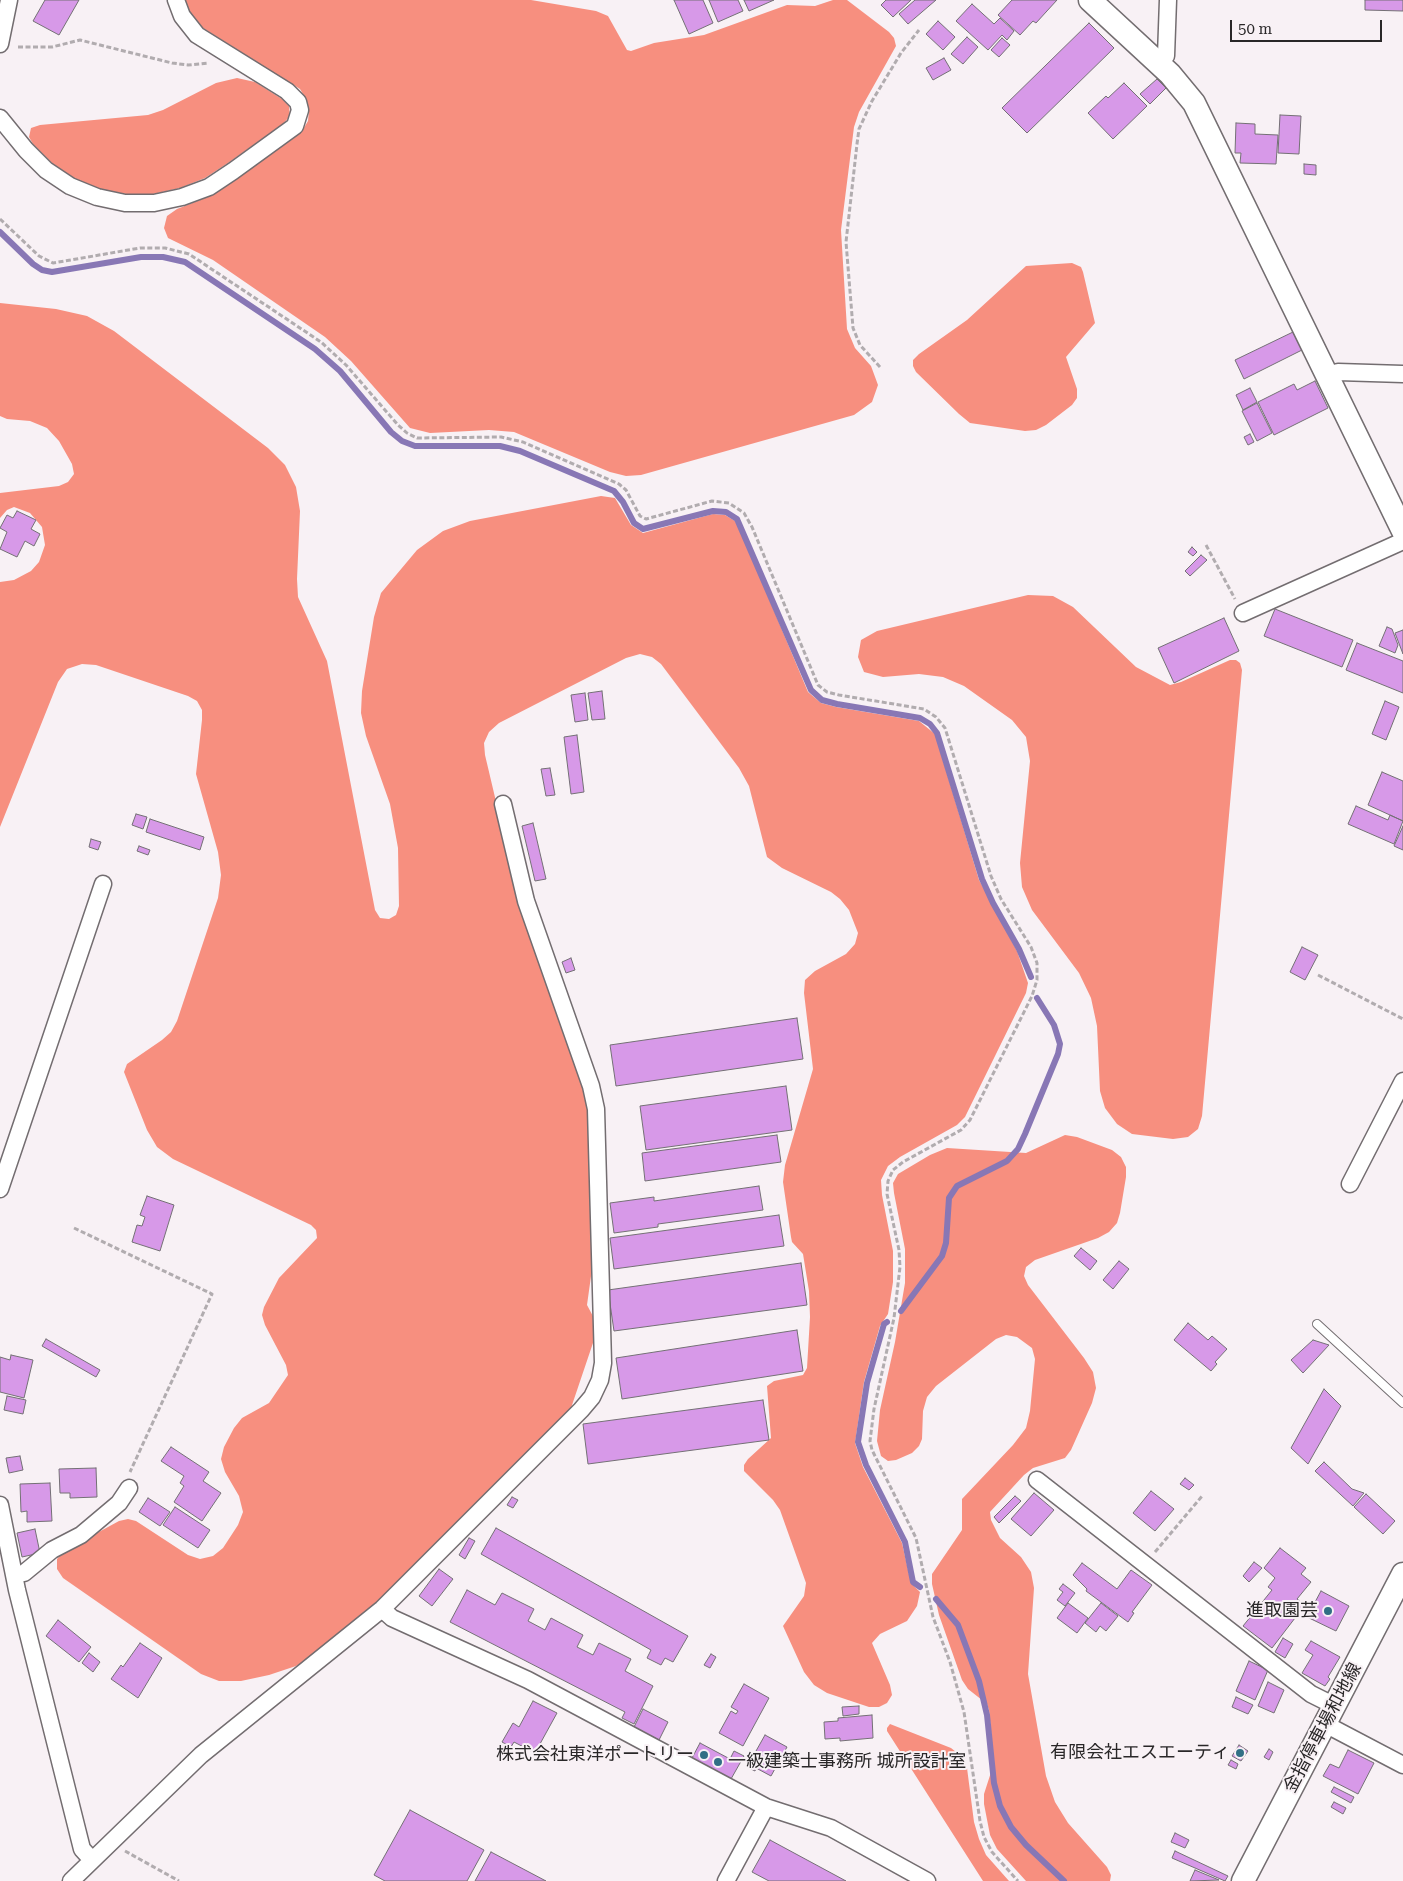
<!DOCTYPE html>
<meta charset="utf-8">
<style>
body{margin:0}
#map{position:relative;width:1403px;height:1881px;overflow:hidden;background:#f8f1f5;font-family:"Roboto Serif",serif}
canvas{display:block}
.scale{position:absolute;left:1230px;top:20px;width:152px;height:22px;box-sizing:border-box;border:2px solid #292728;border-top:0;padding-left:6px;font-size:15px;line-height:18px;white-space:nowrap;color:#292728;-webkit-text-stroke:4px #f8f1f5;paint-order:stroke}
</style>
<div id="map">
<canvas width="1403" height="1881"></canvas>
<div class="scale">50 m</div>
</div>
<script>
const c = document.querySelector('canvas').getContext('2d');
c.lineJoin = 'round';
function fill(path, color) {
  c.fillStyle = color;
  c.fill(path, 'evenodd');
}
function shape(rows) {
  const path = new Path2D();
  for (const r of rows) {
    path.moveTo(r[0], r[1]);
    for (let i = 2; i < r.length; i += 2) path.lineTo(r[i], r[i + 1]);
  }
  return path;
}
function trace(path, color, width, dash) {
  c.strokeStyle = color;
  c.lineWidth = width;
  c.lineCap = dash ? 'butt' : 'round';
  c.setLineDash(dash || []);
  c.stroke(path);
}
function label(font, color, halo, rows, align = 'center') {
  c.font = font + ' "Roboto Serif","Noto Sans JP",serif';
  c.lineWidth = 4;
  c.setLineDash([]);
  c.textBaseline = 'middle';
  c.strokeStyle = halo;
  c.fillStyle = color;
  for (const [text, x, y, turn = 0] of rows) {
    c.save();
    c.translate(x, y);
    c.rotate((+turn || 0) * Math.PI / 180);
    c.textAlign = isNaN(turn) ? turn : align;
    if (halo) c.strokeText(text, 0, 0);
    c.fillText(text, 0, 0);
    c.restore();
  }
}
fill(shape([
 [185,0,531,0,596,11,608,16,627,50,631,51,654,43,704,35,787,5,815,6,833,0,847,0,889,32,894,38,896,46,859,112,854,127,841,230,847,329,855,348,871,366,878,385,872,402,854,415,641,475,626,476,610,472,514,432,489,430,430,433,410,428,351,361,325,337,213,260,168,238,164,228,167,216,177,209,213,195,294,138,302,131,308,121,309,110,306,99,300,89,203,28,190,12],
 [237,78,255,82,282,99,289,106,290,116,283,124,228,163,205,178,180,188,153,194,126,194,99,189,74,178,52,163,33,144,29,137,31,128,40,125,148,115,163,110,216,83],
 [1072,263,1081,267,1083,272,1095,323,1066,357,1077,389,1077,398,1072,405,1046,425,1036,430,1025,431,970,423,959,414,916,372,913,366,913,360,919,354,967,320,1026,266],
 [0,303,56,309,87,316,114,331,268,448,285,465,296,487,300,511,297,579,298,597,327,661,375,910,380,918,389,919,396,915,399,906,398,848,390,804,366,736,361,713,362,691,374,617,381,593,417,550,443,531,470,521,601,496,615,498,631,525,643,533,713,514,725,515,735,521,741,532,808,692,821,703,836,707,919,721,935,734,979,880,1017,951,1028,983,1026,993,965,1117,957,1125,900,1157,888,1166,881,1180,882,1195,893,1251,893,1282,888,1314,880,1326,864,1382,855,1443,863,1467,902,1543,911,1583,920,1592,917,1606,907,1621,880,1634,872,1643,890,1685,892,1695,887,1703,879,1707,869,1707,827,1693,814,1685,804,1672,783,1626,804,1596,806,1583,780,1510,773,1500,744,1471,744,1465,748,1459,771,1438,767,1386,774,1381,803,1375,807,1368,810,1317,809,1291,803,1254,792,1242,791,1237,783,1182,785,1165,813,1069,804,993,805,980,815,971,846,954,855,944,858,933,849,910,840,899,831,892,782,868,767,857,749,786,739,768,661,664,652,657,640,654,626,658,499,723,489,732,484,743,485,755,520,903,588,1099,592,1269,587,1305,595,1320,595,1337,570,1411,378,1604,318,1653,296,1666,269,1675,241,1681,219,1681,201,1674,63,1578,57,1569,57,1559,64,1551,119,1521,128,1519,136,1521,188,1555,200,1559,213,1556,223,1548,238,1525,243,1512,239,1496,225,1472,221,1459,224,1447,234,1428,242,1418,269,1403,288,1375,286,1365,265,1325,262,1315,264,1307,279,1278,317,1238,316,1230,311,1225,173,1159,157,1147,147,1130,124,1072,127,1064,162,1040,171,1032,177,1021,218,898,221,875,218,852,196,774,202,720,202,710,197,701,188,696,96,665,82,664,67,669,58,682,0,827,0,582,14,580,31,571,39,562,45,545,42,527,30,513,14,507,7,510,0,518,0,493,59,486,68,482,74,474,72,464,59,441,47,428,30,421,7,419,0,416],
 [1028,595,1053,596,1073,607,1136,667,1170,685,1181,682,1230,660,1236,660,1240,663,1242,670,1202,1116,1198,1129,1188,1137,1173,1139,1132,1134,1117,1124,1105,1108,1100,1091,1097,1026,1091,998,1079,973,1032,910,1022,887,1020,863,1030,761,1026,737,1012,720,964,686,943,677,919,674,883,677,864,672,858,657,861,640,877,631],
 [1065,1135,1077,1137,1112,1150,1121,1157,1126,1167,1126,1177,1120,1213,1117,1223,1109,1232,1098,1238,1035,1260,1026,1267,1024,1276,1028,1285,1084,1358,1093,1372,1096,1388,1092,1403,1071,1450,1065,1458,1033,1468,1024,1475,990,1512,991,1520,1000,1538,1021,1557,1031,1572,1034,1588,1028,1674,1046,1776,1055,1802,1068,1823,1107,1867,1111,1875,1110,1881,1026,1881,997,1849,990,1835,984,1804,984,1794,994,1763,989,1710,987,1704,968,1689,962,1680,939,1615,932,1584,932,1574,962,1530,962,1499,1013,1445,1026,1428,1030,1411,1035,1359,1032,1348,1017,1337,1006,1335,996,1339,936,1386,927,1397,923,1411,922,1439,919,1446,912,1453,896,1460,888,1461,881,1456,877,1441,880,1410,895,1342,905,1283,905,1249,894,1193,893,1183,898,1174,930,1155,947,1148,1026,1153],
 [890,1724,951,1748,961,1756,967,1768,974,1822,979,1839,986,1855,1009,1881,983,1881,887,1731,887,1728]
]), '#f78f7f');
trace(shape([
 [0,232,33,264,42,270,52,272,141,257,163,257,185,262,315,349,340,371,391,432,402,441,415,446,500,446,520,451,614,491,623,502,634,523,643,529,713,511,726,512,737,519,811,690,822,700,837,704,920,718,930,724,937,733,982,879,993,903,1019,949,1031,977],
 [901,1311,942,1256,946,1243,949,1198,957,1186,1007,1161,1018,1149,1025,1134,1058,1054,1060,1044,1054,1025,1037,998],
 [887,1322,884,1324,867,1383,858,1442,866,1465,905,1542,913,1582,920,1587],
 [936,1599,958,1625,979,1681,987,1715,994,1783,1000,1806,1011,1827,1026,1845,1064,1881]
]), '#8877b5', 6);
const building = shape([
 [45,0,79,0,59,35,33,21,45,0],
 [674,0,703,0,713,23,689,34,674,0],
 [709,0,738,0,743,11,718,22,709,0],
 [744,0,774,0,749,11,744,0],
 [886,0,911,0,893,17,881,5,886,0],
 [915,0,936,0,908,24,899,14,915,0],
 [1012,0,1057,0,1036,23,1033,21,1020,35,998,15,1012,0],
 [1365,0,1403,0,1403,11,1365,10,1365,0],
 [972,4,994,24,1000,18,1014,31,1007,40,1002,35,988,50,956,21,972,4],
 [938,21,955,37,943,50,926,34,938,21],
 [1089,23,1114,48,1027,133,1002,108,1089,23],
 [967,37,978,47,963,64,951,54,967,37],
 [1002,38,1010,45,999,57,991,50,1002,38],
 [944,58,951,70,933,80,926,68,944,58],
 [1157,79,1166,88,1150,104,1140,94,1157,79],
 [1124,83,1147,106,1113,139,1088,113,1106,96,1108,98,1124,83],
 [1280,115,1301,116,1299,154,1278,153,1280,115],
 [1236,123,1255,124,1255,134,1278,135,1276,164,1240,163,1241,153,1235,153,1236,123],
 [1304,164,1316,165,1316,175,1304,174,1304,164],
 [1293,332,1302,350,1244,379,1235,360,1293,332],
 [1315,381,1328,408,1274,435,1258,402,1294,384,1297,390,1315,381],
 [1250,388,1257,402,1243,410,1236,395,1250,388],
 [1257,403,1272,433,1257,441,1242,411,1257,403],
 [1250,434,1254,442,1248,445,1244,437,1250,434],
 [17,511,36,520,31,529,40,534,34,546,25,541,17,557,0,549,7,532,0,528,7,515,13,518,17,511],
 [1192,547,1197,552,1193,556,1188,552,1192,547],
 [1201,555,1207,560,1190,576,1185,571,1201,555],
 [1275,609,1353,640,1342,667,1264,636,1275,609],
 [1224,618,1239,651,1174,683,1158,648,1224,618],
 [1387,627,1392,629,1398,645,1395,653,1379,646,1387,627],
 [1403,630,1403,654,1395,633,1403,630],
 [1357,643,1403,661,1403,693,1346,670,1357,643],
 [602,691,605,719,592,720,588,693,602,691],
 [585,693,588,720,575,722,571,695,585,693],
 [1385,701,1399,707,1386,740,1372,734,1385,701],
 [577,735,584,792,571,794,564,737,577,735],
 [550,768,555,795,546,796,541,769,550,768],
 [1382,772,1403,781,1403,821,1368,805,1382,772],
 [1356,806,1388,820,1390,815,1403,821,1394,844,1348,824,1356,806],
 [136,814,147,817,143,829,132,825,136,814],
 [150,819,204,837,200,850,146,832,150,819],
 [533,823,546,879,535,881,522,826,533,823],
 [1403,826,1403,850,1394,846,1403,826],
 [91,839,101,842,98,850,89,847,91,839],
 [139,846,150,850,148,855,137,851,139,846],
 [1302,947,1318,955,1305,980,1290,972,1302,947],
 [571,958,575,970,566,973,562,962,571,958],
 [797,1018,803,1059,616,1086,610,1045,797,1018],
 [786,1086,792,1130,646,1150,640,1106,786,1086],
 [777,1135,781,1162,645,1181,642,1153,777,1135],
 [759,1186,763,1210,658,1224,658,1227,614,1233,610,1203,654,1197,654,1201,759,1186],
 [147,1196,174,1205,160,1251,132,1242,137,1225,142,1226,145,1217,140,1215,147,1196],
 [779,1215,784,1246,614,1269,610,1238,779,1215],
 [1081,1248,1097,1261,1090,1270,1074,1256,1081,1248],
 [1119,1261,1129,1269,1113,1289,1103,1280,1119,1261],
 [801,1263,807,1305,614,1331,608,1290,801,1263],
 [1188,1323,1208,1340,1212,1336,1227,1349,1215,1362,1217,1364,1211,1371,1174,1340,1188,1323],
 [797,1330,803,1371,622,1399,616,1358,797,1330],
 [46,1339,100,1370,96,1377,42,1346,46,1339],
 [1313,1340,1329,1345,1303,1373,1291,1360,1313,1340],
 [11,1355,33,1360,24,1398,0,1392,0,1357,10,1360,11,1355],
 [1324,1389,1341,1406,1308,1464,1291,1448,1324,1389],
 [7,1396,26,1400,23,1414,4,1410,7,1396],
 [763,1400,769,1440,588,1464,583,1424,763,1400],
 [171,1447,209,1472,203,1481,221,1493,202,1521,174,1502,184,1486,180,1483,184,1476,161,1461,171,1447],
 [20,1456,23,1470,9,1473,6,1458,20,1456],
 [1324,1462,1352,1489,1364,1493,1353,1506,1315,1471,1324,1462],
 [96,1468,97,1497,70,1498,70,1493,60,1493,59,1469,96,1468],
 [1185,1478,1194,1485,1189,1490,1180,1484,1185,1478],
 [50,1483,52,1521,27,1522,27,1511,21,1512,20,1484,50,1483],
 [1151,1491,1174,1509,1155,1531,1133,1513,1151,1491],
 [1034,1493,1054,1510,1031,1536,1011,1519,1034,1493],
 [1366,1494,1395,1521,1383,1534,1354,1507,1366,1494],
 [1015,1496,1021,1501,999,1523,994,1517,1015,1496],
 [512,1497,518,1500,513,1508,507,1505,512,1497],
 [148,1498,170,1512,160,1526,139,1512,148,1498],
 [175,1507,210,1530,198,1548,163,1525,175,1507],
 [496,1528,688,1636,673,1662,665,1658,661,1665,647,1658,651,1650,481,1554,496,1528],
 [35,1529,40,1553,22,1557,17,1533,35,1529],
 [469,1538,475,1541,465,1559,459,1555,469,1538],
 [1280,1548,1306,1568,1301,1574,1311,1582,1297,1599,1305,1605,1272,1648,1243,1626,1272,1590,1268,1587,1275,1578,1264,1568,1280,1548],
 [1254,1562,1262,1568,1249,1582,1243,1576,1254,1562],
 [1082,1563,1117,1589,1131,1570,1152,1585,1132,1612,1134,1613,1128,1622,1086,1591,1087,1589,1073,1575,1082,1563],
 [439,1569,453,1579,432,1606,419,1596,439,1569],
 [1063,1584,1075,1593,1065,1606,1057,1600,1063,1592,1059,1589,1063,1584],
 [467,1590,495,1605,502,1593,534,1609,528,1621,545,1630,551,1618,583,1635,577,1647,593,1655,599,1643,631,1659,625,1671,653,1686,634,1724,622,1718,625,1712,450,1622,467,1590],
 [1321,1591,1349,1606,1336,1631,1307,1617,1321,1591],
 [1068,1603,1088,1618,1077,1633,1057,1618,1068,1603],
 [1101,1603,1118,1616,1106,1631,1100,1626,1096,1632,1085,1623,1101,1603],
 [58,1620,91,1647,79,1662,46,1636,58,1620],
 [1283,1638,1293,1644,1285,1658,1275,1652,1283,1638],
 [1311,1641,1340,1657,1328,1677,1330,1679,1325,1686,1302,1673,1313,1655,1305,1650,1311,1641],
 [140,1643,162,1658,138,1698,111,1679,121,1665,123,1667,140,1643],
 [89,1653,100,1662,93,1672,82,1663,89,1653],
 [711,1654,716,1657,710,1668,704,1665,711,1654],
 [1249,1661,1268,1670,1255,1700,1236,1691,1249,1661],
 [1268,1682,1284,1690,1274,1713,1258,1706,1268,1682],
 [744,1684,769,1698,743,1746,719,1733,731,1711,736,1714,738,1711,731,1707,744,1684],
 [1236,1697,1253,1705,1248,1714,1232,1707,1236,1697],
 [533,1701,557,1713,535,1753,514,1742,511,1747,502,1742,513,1723,519,1727,533,1701],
 [859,1706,859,1714,843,1716,842,1707,859,1706],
 [643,1709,668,1722,659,1740,634,1727,643,1709],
 [872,1715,873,1738,840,1741,840,1738,825,1739,824,1722,838,1721,838,1718,872,1715],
 [765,1735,787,1747,771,1776,756,1768,755,1771,747,1767,765,1735],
 [700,1743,730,1759,734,1751,744,1756,731,1779,692,1758,700,1743],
 [1239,1745,1248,1751,1241,1761,1232,1756,1239,1745],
 [1269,1749,1273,1752,1269,1760,1264,1757,1269,1749],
 [1348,1750,1374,1763,1358,1794,1323,1776,1330,1764,1339,1768,1348,1750],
 [1231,1760,1238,1764,1236,1769,1228,1765,1231,1760],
 [1334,1787,1354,1797,1351,1803,1331,1792,1334,1787],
 [1334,1802,1346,1808,1343,1814,1331,1807,1334,1802],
 [410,1810,484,1850,467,1881,385,1881,374,1875,410,1810],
 [1175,1833,1189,1840,1185,1848,1171,1842,1175,1833],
 [770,1840,846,1881,769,1881,752,1872,770,1840],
 [1175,1851,1228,1876,1225,1881,1172,1858,1175,1851],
 [491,1852,546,1881,475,1881,491,1852],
 [1195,1870,1219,1880,1190,1881,1195,1870]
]);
fill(building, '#d799e8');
trace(building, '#747075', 1);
const lane = shape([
 [1317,1324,1403,1403]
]);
const street = shape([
 [0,44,9,0],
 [1159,64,1166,56,1168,0],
 [0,118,26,150,46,170,70,186,97,197,125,203,154,203,182,197,209,187,233,171,295,126,300,110,298,102,287,91,197,35,182,16,176,0],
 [1328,376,1338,372,1403,374],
 [1243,613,1403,541],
 [1350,1184,1403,1081],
 [0,1189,103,884],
 [1037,1480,1311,1694,1335,1706],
 [0,1505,17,1590,82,1849,92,1860],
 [14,1575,24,1573,52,1550,81,1535,119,1503,129,1488],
 [382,1609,392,1618,528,1680,766,1807,831,1828,927,1881],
 [1325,1724,1403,1765],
 [71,1881,201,1755,382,1609,581,1410,592,1397,600,1380,603,1363,596,1109,591,1086,526,901,503,804],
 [726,1881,766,1807]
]);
const secondary = shape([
 [1090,0,1170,74,1194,103,1403,531],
 [1243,1881,1403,1574]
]);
trace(lane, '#736d70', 10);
trace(street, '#736d70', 19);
trace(secondary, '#736d70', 25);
trace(shape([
 [18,47,52,47,80,40,172,63,188,65,208,63],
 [0,219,39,256,53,263,140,248,165,248,189,254,321,342,346,365,398,425,407,433,417,438,501,437,523,442,619,484,626,490,640,516,646,519,712,501,729,503,744,513,752,527,818,685,827,692,839,695,924,709,936,717,945,728,991,876,1001,899,1031,947,1037,963,1037,980,1032,996,970,1120,961,1130,903,1162,893,1170,888,1181,887,1194,899,1250,900,1267,894,1318,874,1409,870,1441,872,1450,916,1538,933,1617,950,1662,964,1712,980,1821,984,1837,992,1852,1018,1881],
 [880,367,860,345,853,328,846,242,857,144,859,129,872,101,901,53,919,30],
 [1206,545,1235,599],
 [1318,975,1403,1019],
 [74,1228,212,1294,130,1472],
 [1155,1552,1203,1495],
 [125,1851,179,1881]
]), '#b1acaf', 3, [5, 2.5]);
trace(lane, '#fff', 8);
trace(street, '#fff', 16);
trace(secondary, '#fff', 22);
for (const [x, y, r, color] of [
 [1328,1611,5,"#316f85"],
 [1240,1753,5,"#316f85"],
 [704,1755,5,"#316f85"],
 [718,1762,5,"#316f85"]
]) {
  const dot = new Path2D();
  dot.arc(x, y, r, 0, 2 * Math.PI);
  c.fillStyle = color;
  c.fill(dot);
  trace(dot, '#f8f1f5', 2);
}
label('18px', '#292728', '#f8f1f5', [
 ["進取園芸",1318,1611],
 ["有限会社エスエーティ",1230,1753],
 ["株式会社東洋ポートリー",694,1755],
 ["一級建築士事務所 城所設計室",728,1762,"left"]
], 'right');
label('18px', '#292728', '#f8f1f5', [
 ["金指停車場和地線",1323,1728,-62]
]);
</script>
